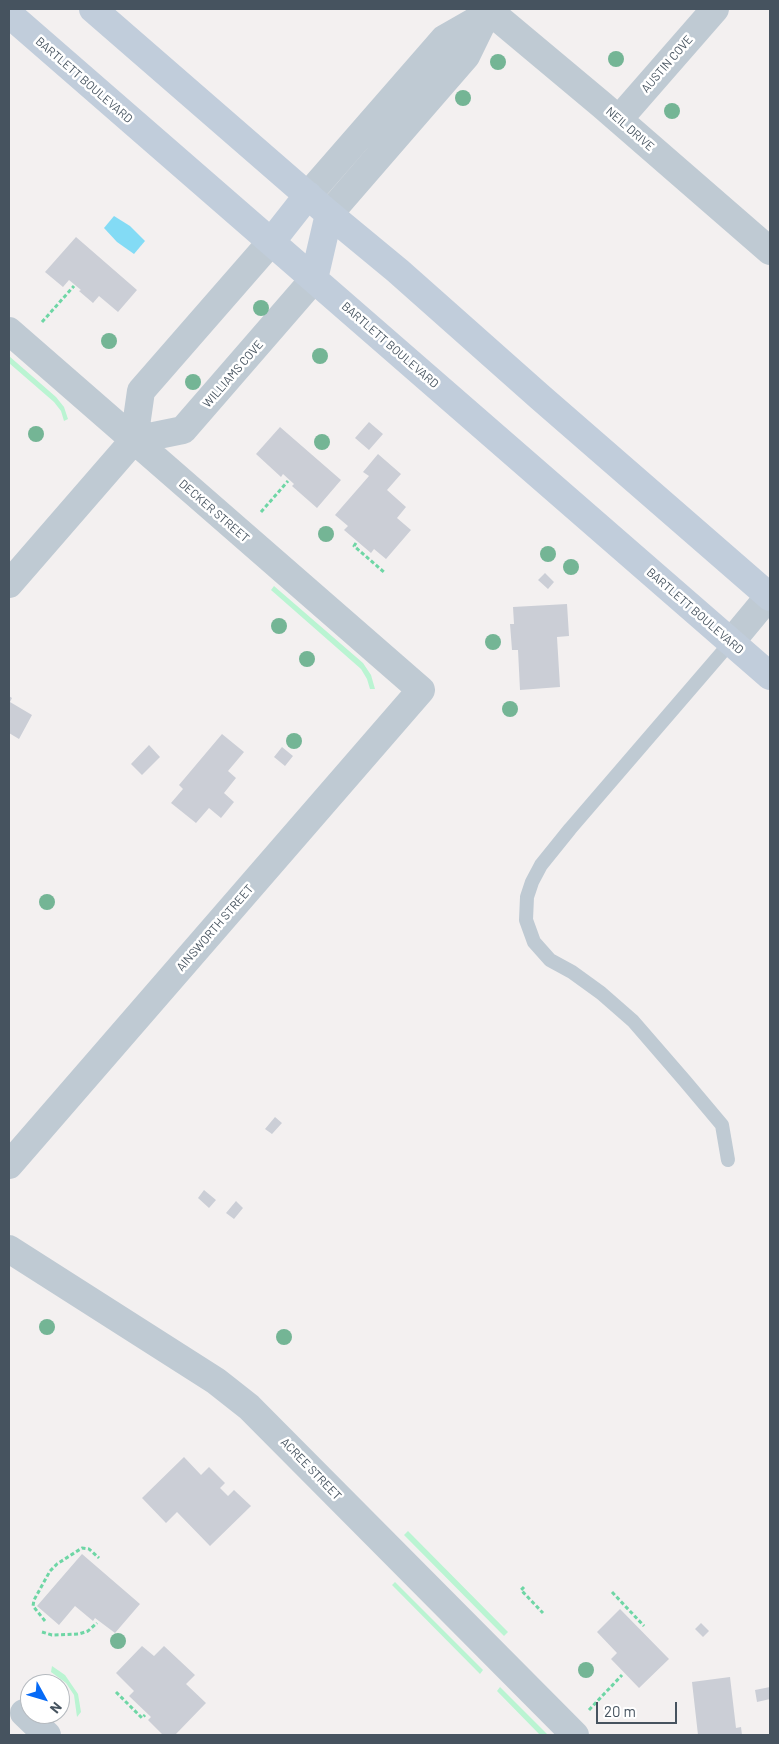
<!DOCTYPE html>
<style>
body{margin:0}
#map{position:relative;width:779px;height:1744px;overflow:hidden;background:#f3f0f0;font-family:Barlow,sans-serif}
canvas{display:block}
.frame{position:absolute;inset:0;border:10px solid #46535f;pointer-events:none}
.north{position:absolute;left:20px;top:1674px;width:50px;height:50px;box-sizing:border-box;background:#fff;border:1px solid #b5babf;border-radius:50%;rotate:129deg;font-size:14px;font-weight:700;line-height:20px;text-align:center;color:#46535f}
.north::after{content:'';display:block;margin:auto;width:18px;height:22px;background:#066af6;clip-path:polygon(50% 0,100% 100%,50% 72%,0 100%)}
.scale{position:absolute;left:596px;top:1702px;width:81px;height:22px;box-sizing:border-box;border:2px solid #46535f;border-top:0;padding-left:6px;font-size:15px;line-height:18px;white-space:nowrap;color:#46535f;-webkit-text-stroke:4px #fff;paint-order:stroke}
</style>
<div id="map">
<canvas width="779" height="1744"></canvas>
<div class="frame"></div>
<div class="north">N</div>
<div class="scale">20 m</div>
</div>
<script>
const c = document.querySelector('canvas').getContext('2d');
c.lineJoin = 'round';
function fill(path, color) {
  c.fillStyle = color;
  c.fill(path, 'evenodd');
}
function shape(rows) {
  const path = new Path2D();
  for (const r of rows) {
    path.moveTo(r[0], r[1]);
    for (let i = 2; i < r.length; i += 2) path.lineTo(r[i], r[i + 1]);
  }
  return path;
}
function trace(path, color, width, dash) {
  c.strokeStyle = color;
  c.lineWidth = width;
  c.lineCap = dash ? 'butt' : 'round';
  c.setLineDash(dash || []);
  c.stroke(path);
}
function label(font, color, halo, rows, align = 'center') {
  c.font = font + ' Barlow,sans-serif';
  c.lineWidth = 5;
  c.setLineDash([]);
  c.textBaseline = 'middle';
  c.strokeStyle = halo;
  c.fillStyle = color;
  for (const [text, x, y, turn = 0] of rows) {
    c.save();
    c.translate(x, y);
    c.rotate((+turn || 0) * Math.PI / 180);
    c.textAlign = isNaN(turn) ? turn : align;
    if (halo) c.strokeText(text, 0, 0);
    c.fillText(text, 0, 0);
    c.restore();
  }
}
fill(shape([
 [9,356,56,397,64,407,68,419,64,421,61,411,54,402,9,363],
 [274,586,363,663,371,675,375,689,370,689,367,679,361,669,271,590],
 [408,1531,508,1632,504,1636,404,1535],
 [395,1582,483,1670,480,1674,392,1585],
 [52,1666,65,1675,78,1694,81,1712,77,1717,74,1695,66,1683,51,1672],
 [500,1687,548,1735,540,1735,497,1691]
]), '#baf4d2');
fill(shape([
 [114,216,130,226,145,241,134,254,117,242,104,228]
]), '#83dbf5');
fill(shape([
 [76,237,137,290,118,312,99,296,93,303,79,291,81,290,69,280,63,287,45,272],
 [369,422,383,434,369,450,355,438],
 [280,427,341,480,317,508,292,486,294,484,283,474,281,477,256,454],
 [378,454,401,474,387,490,406,507,397,518,411,530,386,559,374,549,371,553,344,530,348,526,335,515,369,476,363,472],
 [545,573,554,582,548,589,538,580],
 [567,604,569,636,557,637,560,687,520,690,518,650,512,650,510,624,514,624,513,607],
 [9,696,12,698,10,702,32,715,19,739,9,733],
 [222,734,244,752,228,771,236,778,224,793,234,802,221,818,209,808,196,823,171,803,183,789,179,785],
 [149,745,160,757,142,775,131,764],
 [282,747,293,756,285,766,274,757],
 [275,1117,282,1123,272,1134,265,1129],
 [204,1190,216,1200,209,1208,198,1198],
 [236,1201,243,1208,234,1219,226,1213],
 [184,1457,201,1475,209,1467,225,1483,220,1488,228,1496,234,1490,251,1506,210,1546,177,1512,166,1523,142,1498],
 [82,1554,140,1604,115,1633,95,1618,93,1621,75,1606,59,1625,37,1606],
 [620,1609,669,1659,639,1688,611,1659,617,1653,597,1632],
 [701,1623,709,1631,703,1637,695,1629],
 [142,1646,154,1656,164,1646,195,1675,186,1684,206,1703,175,1735,163,1735,148,1720,151,1717,129,1696,134,1691,116,1673],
 [730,1677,736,1728,741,1727,742,1735,698,1735,692,1682],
 [770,1687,770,1699,757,1702,755,1690]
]), '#cbced6');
trace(shape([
 [42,322,74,286],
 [261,512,288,481],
 [356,543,354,546,385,573],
 [524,1587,521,1590,543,1613],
 [612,1592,644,1626],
 [45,1621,33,1606,34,1600,50,1571,57,1564,82,1548,89,1549,99,1558],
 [42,1632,52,1635,79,1634,88,1631,97,1623],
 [116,1692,142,1718,145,1715],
 [589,1710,622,1675]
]), '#6ed6a5', 3, [4, 2.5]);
trace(shape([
 [728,1160,722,1125,685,1081,633,1021,601,993,572,972,550,960,534,942,526,920,527,897,532,882,541,865,570,829,731,642]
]), '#bfcad3', 14);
trace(shape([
 [619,119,715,9],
 [308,195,444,39,486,15,498,18,602,105,770,251],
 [329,214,466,56,486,15],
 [9,331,421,690,9,1165],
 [134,440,183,430,314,279],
 [9,584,134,440,141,391,271,242],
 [731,642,770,595],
 [9,1249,216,1381,249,1407,575,1735],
 [24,1713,47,1735]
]), '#bfcad3', 28);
trace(shape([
 [93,9,329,214,398,271,540,397,770,597],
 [9,14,770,676],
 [271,242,308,195],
 [314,279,329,214]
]), '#c1cddb', 28);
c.fillStyle = '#74b595';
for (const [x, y] of [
 [616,59],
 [498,62],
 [463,98],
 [672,111],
 [261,308],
 [109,341],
 [320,356],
 [193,382],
 [36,434],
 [322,442],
 [326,534],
 [548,554],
 [571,567],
 [279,626],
 [493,642],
 [307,659],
 [510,709],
 [294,741],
 [47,902],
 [47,1327],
 [284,1337],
 [118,1641],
 [586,1670]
]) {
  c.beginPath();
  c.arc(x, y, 8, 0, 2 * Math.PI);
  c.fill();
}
label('12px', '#46535f', '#fff', [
 ["AUSTIN COVE",667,64,-49],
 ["BARTLETT BOULEVARD",84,80,41],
 ["NEIL DRIVE",630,129,41],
 ["BARTLETT BOULEVARD",390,345,41],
 ["WILLIAMS COVE",233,374,-49],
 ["DECKER STREET",214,511,41],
 ["BARTLETT BOULEVARD",695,611,41],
 ["AINSWORTH STREET",215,928,-49],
 ["ACREE STREET",311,1469,46]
]);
</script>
